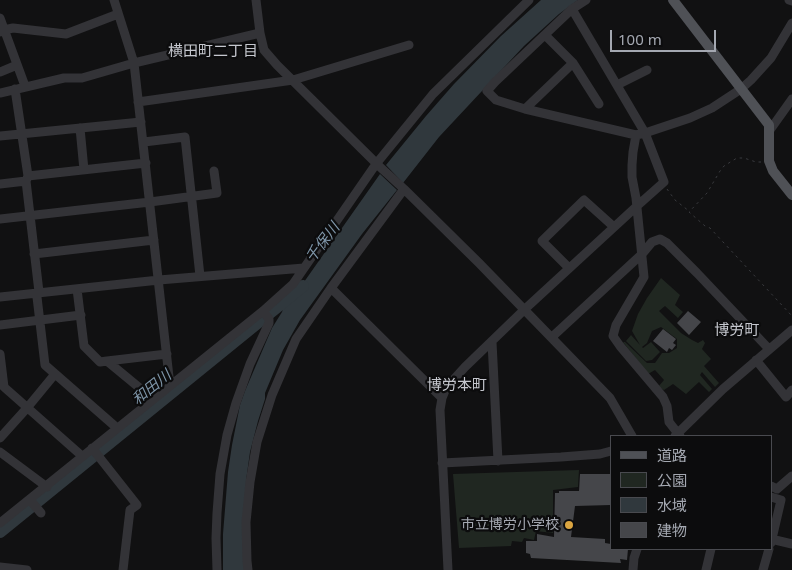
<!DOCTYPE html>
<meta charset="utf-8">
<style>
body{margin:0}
#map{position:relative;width:792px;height:570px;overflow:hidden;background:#111112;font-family:"Noto Sans","Noto Sans JP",sans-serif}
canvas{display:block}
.legend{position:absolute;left:610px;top:435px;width:162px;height:115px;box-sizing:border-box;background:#0c0c0d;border:1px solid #494a4f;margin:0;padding:6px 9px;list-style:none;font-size:15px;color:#a4a8b1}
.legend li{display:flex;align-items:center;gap:10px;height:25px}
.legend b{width:25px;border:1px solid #494a4f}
.scale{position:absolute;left:610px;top:30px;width:106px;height:22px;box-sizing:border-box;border:2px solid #a4a8b1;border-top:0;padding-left:6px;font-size:15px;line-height:18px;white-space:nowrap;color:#a4a8b1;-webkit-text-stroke:4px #0c0c0d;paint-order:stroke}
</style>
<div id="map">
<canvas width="792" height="570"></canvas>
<ul class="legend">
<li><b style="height:6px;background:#4f5156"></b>道路</li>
<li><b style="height:14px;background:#202721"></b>公園</li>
<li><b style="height:14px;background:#30383d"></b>水域</li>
<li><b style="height:14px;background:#45464a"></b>建物</li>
</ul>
<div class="scale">100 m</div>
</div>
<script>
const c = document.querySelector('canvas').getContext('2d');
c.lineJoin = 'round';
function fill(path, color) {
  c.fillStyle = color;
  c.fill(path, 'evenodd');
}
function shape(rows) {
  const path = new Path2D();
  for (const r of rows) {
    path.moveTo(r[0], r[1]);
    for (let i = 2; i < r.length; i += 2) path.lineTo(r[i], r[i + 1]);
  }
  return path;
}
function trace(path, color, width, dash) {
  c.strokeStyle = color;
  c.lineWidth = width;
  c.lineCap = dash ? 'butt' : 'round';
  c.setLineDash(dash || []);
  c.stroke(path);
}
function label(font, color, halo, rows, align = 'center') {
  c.font = font + ' "Noto Sans","Noto Sans JP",sans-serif';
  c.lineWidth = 4.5;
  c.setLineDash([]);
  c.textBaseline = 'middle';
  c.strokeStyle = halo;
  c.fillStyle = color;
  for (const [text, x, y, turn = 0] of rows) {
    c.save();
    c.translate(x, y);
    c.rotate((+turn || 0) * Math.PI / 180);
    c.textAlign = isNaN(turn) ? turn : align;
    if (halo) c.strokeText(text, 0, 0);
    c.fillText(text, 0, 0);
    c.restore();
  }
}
fill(shape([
 [661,278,680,295,675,305,683,312,678,318,665,306,659,311,681,333,692,340,698,343,703,340,705,343,702,349,711,359,704,366,719,383,715,387,702,372,700,375,712,389,709,392,699,382,686,394,673,384,664,390,658,387,664,380,655,370,648,374,623,342,625,342,647,363,655,363,662,353,669,353,677,348,677,339,661,327,652,331,647,343,642,347,643,348,651,342,660,352,652,360,646,361,626,341,631,335,640,345,632,331,638,314,647,298],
 [579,470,578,487,553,490,553,533,536,531,534,540,524,538,522,542,512,541,511,546,459,548,453,474]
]), '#202721');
fill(shape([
 [541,0,578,0,559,14,524,46,439,137,403,183,386,165,426,116,454,84,501,36],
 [380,174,397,190,362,234,300,320,283,350,265,393,265,399,258,421,250,452,246,481,245,570,223,570,223,534,228,472,232,445,240,405,245,391,272,328,282,312,283,309,282,306,290,297,301,282,304,282]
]), '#30383d');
trace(shape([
 [0,532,303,286]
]), '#30383d', 12);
fill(shape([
 [688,311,701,322,689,335,677,323],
 [663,329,676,339,673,343,676,345,672,350,669,348,667,352,653,341],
 [580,474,611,474,611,505,575,506,571,537,605,539,605,543,611,544,611,549,628,549,627,560,620,559,621,563,531,558,530,554,526,553,526,541,537,541,537,534,554,537,555,493,559,493,559,491,579,491]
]), '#45464a');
trace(shape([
 [761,162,756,162,744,158,737,158,732,161,724,166,720,171,707,193,689,212,705,226,710,228,792,316],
 [667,189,675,200,689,211]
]), '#393a3e', 1, [2.5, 4]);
trace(shape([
 [114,0,134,63,170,386],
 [256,0,260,33,264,50,277,65,380,167,404,189,479,263,610,398,632,436],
 [789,0,792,1],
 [0,18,25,86],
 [0,32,4,30,13,28,66,34,118,14],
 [545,35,573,63,599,104],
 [573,63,525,109,496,100,487,91,495,82,572,9,586,0],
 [0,72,17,65],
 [617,85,647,70],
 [15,89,28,176,26,181,39,292,37,297,45,365,117,428],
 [0,93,64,78,82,78,134,63,260,33],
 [138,102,293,80,409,45],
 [525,109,636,135],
 [80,128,84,170],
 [770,130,792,99],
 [0,136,141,122],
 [144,142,185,137,200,276],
 [28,176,146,163],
 [0,184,26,181],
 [0,219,150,202,217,193,214,171],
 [34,254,154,240],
 [569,268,542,241,584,200,614,227],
 [331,288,442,398],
 [77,289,84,346,100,362,107,361,153,399],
 [0,297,159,280,304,268],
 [0,325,81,315],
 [552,337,642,254,652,242,660,239,667,243,697,273,769,349],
 [492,342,498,461],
 [0,354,4,387,82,456],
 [756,360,786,397,792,390],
 [107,361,167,354],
 [675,436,723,389,792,330],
 [680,436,669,422,667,406,663,397,620,346,613,336,616,325,644,277,636,198,632,177,632,165,633,152,636,135,645,133,690,118,712,108,741,89,751,80,771,58,792,23],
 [0,438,27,408,55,374],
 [92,448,137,505,130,510,123,570],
 [0,452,47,487],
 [442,463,561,457,600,454,611,451],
 [771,486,777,489,792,476],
 [771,497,781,500,771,543],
 [30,500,41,513],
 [0,523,263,311,293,284,376,164,433,94,529,0],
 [771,539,792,544],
 [0,567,27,570],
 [217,570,216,538,217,513,220,474,227,435,236,403,250,364,269,323,269,319,263,311],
 [248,570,247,561,246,522,250,482,257,442,272,395,296,339,331,288,404,189],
 [448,570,440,410,442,398,446,388,465,367,525,309,637,206,664,182,645,133,572,9],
 [633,570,634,558,637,549],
 [706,570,711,549],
 [763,570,769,549]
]), '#333337', 9);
trace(shape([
 [673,0,769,125,769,161,773,171,792,195]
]), '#4f5156', 10);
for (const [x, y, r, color] of [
 [569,525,5,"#dba541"]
]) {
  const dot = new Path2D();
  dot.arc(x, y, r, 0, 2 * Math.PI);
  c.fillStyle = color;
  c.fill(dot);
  trace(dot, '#0c0c0d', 2);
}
label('14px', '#a4a8b1', '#0c0c0d', [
 ["市立博労小学校",559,525]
], 'right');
label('15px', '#c5c7ce', '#0c0c0d', [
 ["横田町二丁目",213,52],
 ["博労町",737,331],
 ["博労本町",457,386]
]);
label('italic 15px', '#7f96a9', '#0c0c0d', [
 ["千保川",323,243,-53],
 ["和田川",152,388,-39]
]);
</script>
